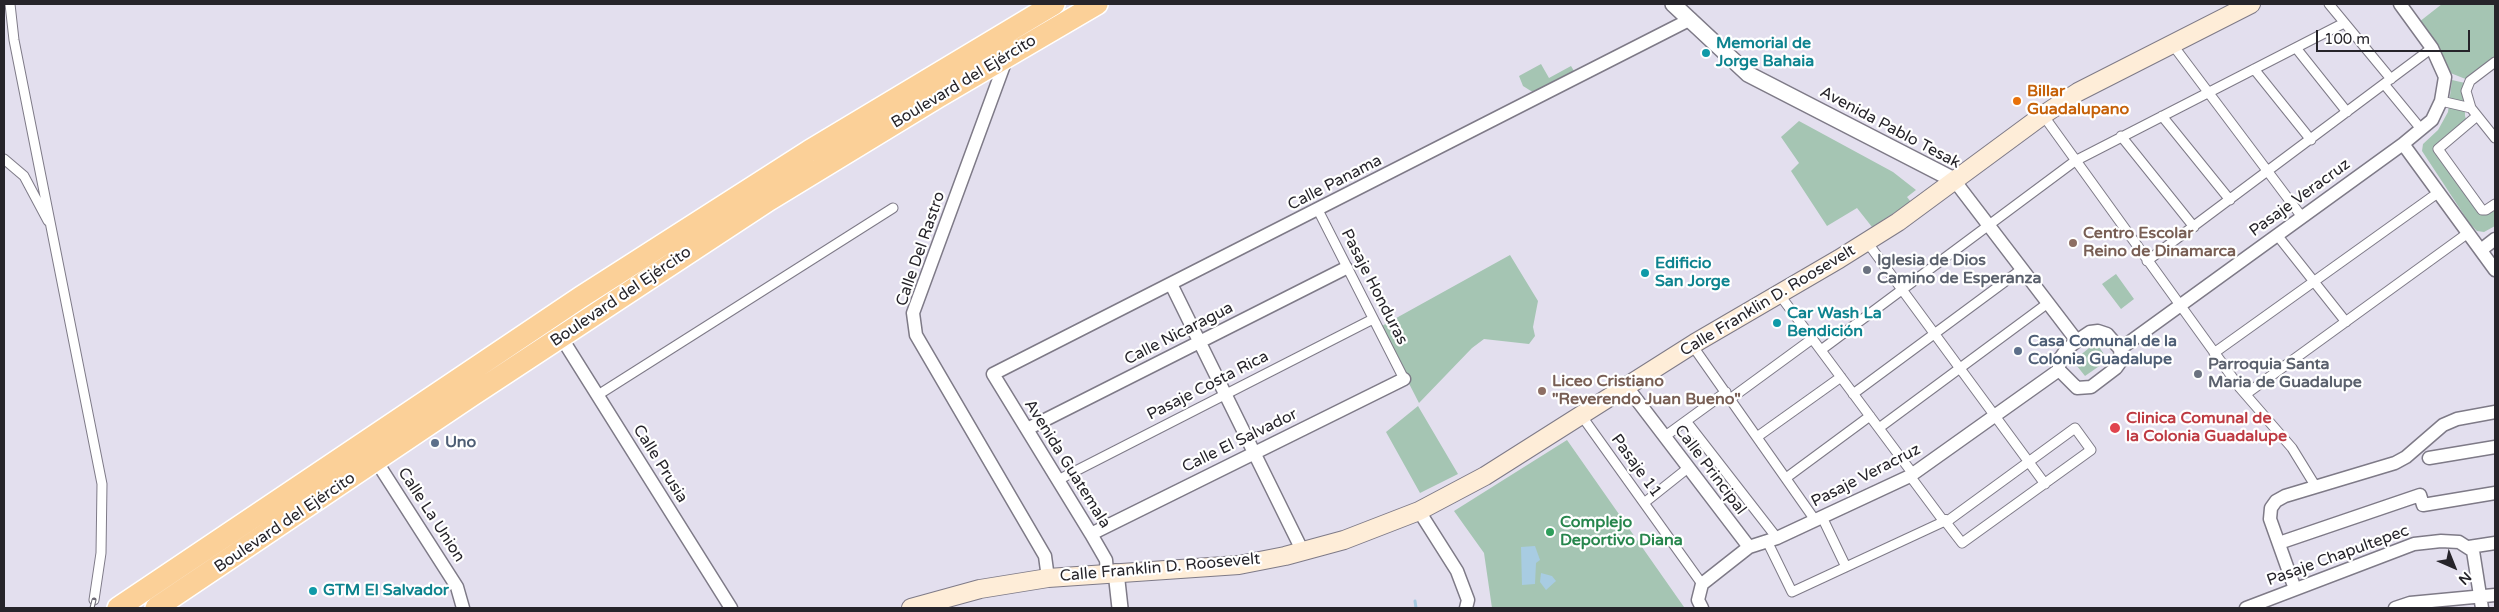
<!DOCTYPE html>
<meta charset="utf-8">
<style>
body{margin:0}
#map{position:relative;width:2499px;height:612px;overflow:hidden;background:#e3dfee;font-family:"Varela Round",sans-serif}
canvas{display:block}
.frame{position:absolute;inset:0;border:5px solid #26242a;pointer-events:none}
.north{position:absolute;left:2429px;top:542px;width:50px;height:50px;-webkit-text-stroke:4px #fff;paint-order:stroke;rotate:136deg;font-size:14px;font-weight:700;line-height:20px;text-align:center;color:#26242a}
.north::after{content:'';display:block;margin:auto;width:18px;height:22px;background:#26242a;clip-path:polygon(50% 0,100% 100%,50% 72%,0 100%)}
.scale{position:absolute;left:2316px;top:30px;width:154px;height:22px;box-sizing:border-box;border:2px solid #26242a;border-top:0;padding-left:6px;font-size:15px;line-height:18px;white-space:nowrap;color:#26242a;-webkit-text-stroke:4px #fff;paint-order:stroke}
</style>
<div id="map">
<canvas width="2499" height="612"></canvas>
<div class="frame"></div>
<div class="north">N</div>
<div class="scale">100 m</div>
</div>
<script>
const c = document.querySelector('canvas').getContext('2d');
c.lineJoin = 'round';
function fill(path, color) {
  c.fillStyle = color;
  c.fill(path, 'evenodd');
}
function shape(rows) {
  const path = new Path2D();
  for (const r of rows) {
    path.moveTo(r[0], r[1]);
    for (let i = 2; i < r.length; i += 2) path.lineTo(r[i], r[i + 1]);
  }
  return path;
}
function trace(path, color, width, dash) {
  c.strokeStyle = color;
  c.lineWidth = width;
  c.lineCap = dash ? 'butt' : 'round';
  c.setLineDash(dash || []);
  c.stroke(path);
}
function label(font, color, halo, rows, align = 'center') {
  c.font = font + ' "Varela Round",sans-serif';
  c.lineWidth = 4.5;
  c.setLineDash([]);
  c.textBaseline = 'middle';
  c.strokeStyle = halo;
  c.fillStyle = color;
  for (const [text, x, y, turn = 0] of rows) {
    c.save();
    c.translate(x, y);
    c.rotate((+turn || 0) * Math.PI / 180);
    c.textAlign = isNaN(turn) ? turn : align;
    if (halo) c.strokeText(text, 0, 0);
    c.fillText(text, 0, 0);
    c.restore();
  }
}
fill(shape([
 [2442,4,2495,4,2495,58,2468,80,2448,72,2419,22],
 [1541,64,1549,78,1571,66,1574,71,1534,92,1531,91,1523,86,1519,76],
 [2452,80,2465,83,2465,116,2468,125,2446,144,2445,154,2486,207,2495,200,2495,226,2484,232,2477,231,2470,224,2422,151,2423,144,2438,130,2448,112],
 [1799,121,1893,172,1916,190,1907,197,1911,202,1872,227,1857,208,1827,226,1791,171,1799,163,1781,137],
 [1510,255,1538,301,1533,327,1535,336,1529,344,1484,339,1472,348,1419,403,1380,327],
 [2116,274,2134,299,2121,309,2102,284],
 [2094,344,2097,344,2108,360,2085,376,2073,361],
 [1418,406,1458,474,1420,493,1386,432],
 [1567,440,1684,607,1683,608,1492,608,1484,553,1454,511]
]), '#a5c5b3');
fill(shape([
 [1535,546,1540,560,1536,563,1535,584,1522,585,1521,547],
 [1541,573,1552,576,1556,581,1546,590,1540,582]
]), '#a8cce2');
trace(shape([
 [1415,601,1416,608]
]), '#a8cce2', 3);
const pedestrian = shape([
 [10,4,14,40,102,484,101,553,94,600],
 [2329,4,2391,79],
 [2172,44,2302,217],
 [2296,48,2347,112],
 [2495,62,2470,81,2466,91,2471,108,2495,138],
 [2254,69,2311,140],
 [2384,84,2421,129],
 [2441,101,2471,108],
 [2043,115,2240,388,2292,448,2316,487],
 [2162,116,2230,200],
 [2477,116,2438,149,2482,210,2486,210,2495,204],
 [2121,136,2194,227],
 [4,159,24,176,48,221],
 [1318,210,1404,379],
 [2277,235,2346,322],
 [1867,242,2045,484],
 [2147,261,2432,48],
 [1779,294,1913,474],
 [1692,345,1815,520],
 [1821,350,2075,161,2344,23],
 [2214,353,2439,192],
 [1853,394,2022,269],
 [2246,394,2468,233],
 [598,395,893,208],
 [1730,399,1812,339],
 [1581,415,1702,584],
 [1686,421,1777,538],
 [1879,428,2048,303],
 [1664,437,1726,392],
 [1757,437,1841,377],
 [1786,478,1870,416],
 [1058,480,1373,319],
 [1644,503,1688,468],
 [1822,517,1846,567],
 [1767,541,1792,592,1945,521,1962,543,2091,450,2075,428,1949,520,1942,519,1910,476]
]);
const minor = shape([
 [1007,57,913,313,916,335,1045,556,1048,578],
 [2403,144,2495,270],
 [1954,180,2077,341],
 [2481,250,2495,239],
 [1171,284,1303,552],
 [2098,331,2107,334,2120,349,2121,361,2116,368,2091,387,2077,388,2059,370,2059,360,2066,350,2078,340,2090,332,2098,331],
 [561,337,731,608],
 [2120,349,2403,144,2432,120,2441,101,2445,77,2432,48,2400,4],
 [1627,387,1749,547],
 [1027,429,1346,268],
 [373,456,457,587,463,608],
 [2429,458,2495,447],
 [1419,511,1457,571,1468,600,1466,608],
 [1091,534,1404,379],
 [2279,543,2420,495,2423,505,2495,493],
 [2469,547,2495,543],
 [1107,572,1106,560,1091,534,993,374,1691,19],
 [2295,589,2270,519,2271,508,2276,501,2285,496,2395,463,2406,457,2443,425,2457,419,2495,412],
 [1702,608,1698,600,1702,584,1749,547,1777,538,1910,476,2059,370],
 [2246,608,2414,544,2441,541,2459,542,2473,551,2482,608],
 [2395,608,2410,603,2495,595]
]);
const tertiary = shape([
 [1673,4,1748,74,1954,180],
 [1116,572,1120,608]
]);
const secondary = shape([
 [911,608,980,589,1048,578,1239,565,1285,556,1344,540,1419,511,1485,476,1695,343,1839,259,1898,222,2043,115,2078,92,2251,4]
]);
const trunk = shape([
 [118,608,581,297,809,151,1054,4],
 [156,608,471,396,769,200,938,97,1097,4]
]);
trace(pedestrian, '#7e7a87', 11);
trace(minor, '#7e7a87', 15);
trace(tertiary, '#7e7a87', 18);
trace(secondary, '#7e7a87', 20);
trace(trunk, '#fff', 24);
trace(pedestrian, '#fff', 9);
trace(minor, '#fff', 12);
trace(tertiary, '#fff', 15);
trace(secondary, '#feedd8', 18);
trace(trunk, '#fbd098', 21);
const rail = shape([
 [92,608,94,600]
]);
trace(rail, '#6c6973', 5);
trace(rail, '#fff', 3, [9]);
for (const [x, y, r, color] of [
 [1706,53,5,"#0f9aa8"],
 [2017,101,5,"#e8710a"],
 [2073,243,5,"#8d6e63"],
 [1867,270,5,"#6b7280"],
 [1645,273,5,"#0f9aa8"],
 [1777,323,5,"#0f9aa8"],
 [2018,351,5,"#5c6f8a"],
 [2198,374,5,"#6b7280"],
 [1542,391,5,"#8d6e63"],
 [2115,428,6,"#e0444e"],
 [435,443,5,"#5c6f8a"],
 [1550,532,5,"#2e9e5b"],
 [313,591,5,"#0f9aa8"]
]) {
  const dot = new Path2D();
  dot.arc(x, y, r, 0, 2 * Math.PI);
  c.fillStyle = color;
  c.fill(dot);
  trace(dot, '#fff', 2);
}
label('bold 16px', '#0d838f', '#fff', [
 ["Memorial de",1716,44],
 ["Jorge Bahaia",1716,62],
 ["Edificio",1655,264],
 ["San Jorge",1655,282],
 ["Car Wash La",1787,314],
 ["Bendición",1787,332],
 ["GTM El Salvador",323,591]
], 'left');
label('16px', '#26242a', '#fff', [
 ["Boulevard del Ejército",964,82,-31],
 ["Avenida Pablo Tesak",1890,128,28],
 ["Calle Panama",1335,183,-27],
 ["Pasaje Veracruz",2300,198,-36],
 ["Calle Del Rastro",921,249,-71],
 ["Pasaje Honduras",1374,287,63],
 ["Boulevard del Ejército",621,297,-34],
 ["Calle Franklin D. Roosevelt",1768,301,-31],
 ["Calle Nicaragua",1179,334,-27],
 ["Pasaje Costa Rica",1208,386,-27],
 ["Calle El Salvador",1240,441,-26],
 ["Calle Prusia",660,464,58],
 ["Avenida Guatemala",1067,464,58],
 ["Pasaje 11",1636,466,54],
 ["Calle Principal",1710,470,53],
 ["Pasaje Veracruz",1866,476,-27],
 ["Calle La Union",431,515,57],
 ["Boulevard del Ejército",285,523,-34],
 ["Pasaje Chapultepec",2338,556,-20],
 ["Calle Franklin D. Roosevelt",1160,568,-5]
]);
label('bold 16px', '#c56008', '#fff', [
 ["Billar",2027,92],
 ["Guadalupano",2027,110]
], 'left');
label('bold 16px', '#785e54', '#fff', [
 ["Centro Escolar",2083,234],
 ["Reino de Dinamarca",2083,252],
 ["Liceo Cristiano",1552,382],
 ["\"Reverendo Juan Bueno\"",1552,400]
], 'left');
label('bold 16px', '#5b616d', '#fff', [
 ["Iglesia de Dios",1877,261],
 ["Camino de Esperanza",1877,279],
 ["Parroquia Santa",2208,365],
 ["Maria de Guadalupe",2208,383]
], 'left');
label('bold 16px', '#4e5e75', '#fff', [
 ["Casa Comunal de la",2028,342],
 ["Colonia Guadalupe",2028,360],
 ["Uno",445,443]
], 'left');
label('bold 16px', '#be3a42', '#fff', [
 ["Clinica Comunal de",2126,419],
 ["la Colonia Guadalupe",2126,437]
], 'left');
label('bold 16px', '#27864d', '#fff', [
 ["Complejo",1560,523],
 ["Deportivo Diana",1560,541]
], 'left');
</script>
